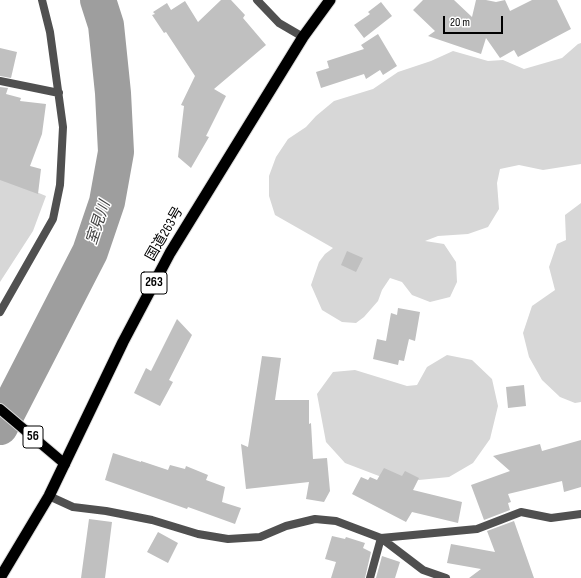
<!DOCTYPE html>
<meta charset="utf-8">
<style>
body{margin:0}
#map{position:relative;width:581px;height:578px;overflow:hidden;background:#fff;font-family:"Sofia Sans Condensed",sans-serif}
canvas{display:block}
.scale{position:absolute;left:443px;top:16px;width:60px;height:18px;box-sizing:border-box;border:2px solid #000;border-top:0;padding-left:5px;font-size:12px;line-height:14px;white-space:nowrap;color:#000;-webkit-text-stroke:3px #fff;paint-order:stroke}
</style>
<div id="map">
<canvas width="581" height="578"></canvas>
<div class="scale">20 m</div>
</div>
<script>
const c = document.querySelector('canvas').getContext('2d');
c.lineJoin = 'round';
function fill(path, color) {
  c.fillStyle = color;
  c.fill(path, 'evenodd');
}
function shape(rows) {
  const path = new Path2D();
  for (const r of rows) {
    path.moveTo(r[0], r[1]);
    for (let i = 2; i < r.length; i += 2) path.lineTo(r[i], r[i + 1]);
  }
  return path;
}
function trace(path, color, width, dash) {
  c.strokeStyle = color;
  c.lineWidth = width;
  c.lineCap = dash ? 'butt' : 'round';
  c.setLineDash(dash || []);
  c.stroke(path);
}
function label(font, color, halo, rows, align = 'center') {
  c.font = font + ' "Sofia Sans Condensed","Noto Sans JP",sans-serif';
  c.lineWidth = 3;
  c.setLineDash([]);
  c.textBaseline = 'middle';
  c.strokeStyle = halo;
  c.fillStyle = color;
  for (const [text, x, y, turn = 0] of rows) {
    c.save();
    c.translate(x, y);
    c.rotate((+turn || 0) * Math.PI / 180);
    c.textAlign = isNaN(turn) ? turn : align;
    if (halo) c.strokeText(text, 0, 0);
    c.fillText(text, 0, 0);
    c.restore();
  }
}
fill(shape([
 [581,43,581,164,543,170,519,165,500,169,497,183,499,209,488,227,468,234,438,236,425,241,444,244,456,262,457,282,450,297,430,302,412,295,402,282,390,278,382,290,378,301,364,317,356,323,342,322,322,310,311,285,319,262,325,254,333,248,275,215,269,196,269,176,276,157,288,139,306,127,316,116,334,101,373,89,398,72,431,61,453,51,488,61,503,60,524,69,562,58,578,44],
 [0,177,46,196,33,231,0,282],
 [581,203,581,402,575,403,560,397,542,380,529,357,523,333,532,306,555,290,549,267,557,244,566,240,565,215],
 [447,355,472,360,492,379,498,406,490,439,473,463,449,477,419,480,379,476,345,463,326,442,317,394,333,372,355,370,407,386,417,385,427,367]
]), '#d7d7d7');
trace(shape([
 [0,427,90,252,107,202,116,152,113,93,106,25,98,0]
]), '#9e9e9e', 36);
fill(shape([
 [221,0,231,0,245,15,243,18,266,45,214,89,226,96,206,136,209,137,191,168,178,157,184,106,181,105,195,76,166,32,164,33,152,15,155,14,153,12,167,3,171,10,185,1,198,22],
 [423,0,454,0,472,17,476,0,486,0,496,2,505,0,510,11,532,0,557,0,571,29,518,57,514,50,500,58,486,38,481,54,428,36,435,31,413,10],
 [381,2,392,16,364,38,354,25,370,14,368,12],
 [378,34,397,66,383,75,380,70,366,79,364,74,321,88,316,72,329,68,327,61,364,49,361,45],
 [0,48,17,52,11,78,0,76],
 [0,87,8,88,6,94,21,98,20,101,46,104,42,134,30,166,41,169,38,194,0,180],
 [347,251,363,258,356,272,341,265],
 [398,308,420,312,415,341,409,339,404,361,399,360,398,365,373,359,377,339,386,341,391,313,397,315],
 [177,319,192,335,169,380,173,382,160,406,134,393,146,368,151,371],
 [262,356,281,358,275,400,309,400,309,424,311,423,313,459,327,458,330,491,324,502,306,499,309,482,246,489,241,444,248,447],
 [524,385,526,406,508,408,506,387],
 [581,440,581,487,564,492,562,481,508,494,511,502,508,503,510,510,484,520,471,485,510,471,493,456,540,444,542,451],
 [113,453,141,462,141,461,168,470,170,465,185,469,186,466,208,475,206,480,225,487,222,502,241,508,235,524,188,507,187,509,105,480],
 [384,468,402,476,405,471,419,478,413,490,462,502,458,523,412,512,406,522,352,494,361,477,368,480,370,477,377,480],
 [89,519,112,522,105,578,81,578],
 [514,521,534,578,469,578,481,569,447,563,451,544,495,552,487,531],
 [158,532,178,543,168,563,147,552],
 [332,536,345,539,346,537,365,543,363,548,371,552,365,578,331,578,336,562,325,559],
 [382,556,400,562,395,578,376,578]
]), '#c0c0c0');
const primary = shape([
 [0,409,65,464]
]);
const trunk = shape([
 [0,578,49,496,123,342,170,253,303,37,330,0]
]);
trace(primary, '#dbdbdb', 12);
trace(trunk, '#dbdbdb', 13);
trace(shape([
 [257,0,279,23,303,37],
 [0,81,59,93],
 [0,312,53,219,60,185,63,127,50,32,42,0],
 [49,496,73,507,106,511,152,520,198,534,228,539,260,537,286,526,315,519,336,521,381,538,423,570,446,578],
 [381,538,477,529,521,512,551,518,581,514],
 [370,578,381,538]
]), '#505050', 8);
trace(primary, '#000', 10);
trace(trunk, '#000', 11);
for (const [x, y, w] of [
 [154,283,26],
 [33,437,20]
]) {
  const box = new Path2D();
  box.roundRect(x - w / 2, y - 11, w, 22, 3);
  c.fillStyle = '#fff';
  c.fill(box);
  trace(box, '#000', 1);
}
label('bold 13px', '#000', null, [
 ["263",154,283],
 ["56",33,437]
]);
label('14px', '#000', '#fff', [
 ["国道263号",165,234,-60]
]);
label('italic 15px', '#3f3f3f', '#fff', [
 ["室見川",99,223,-72]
]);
</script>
